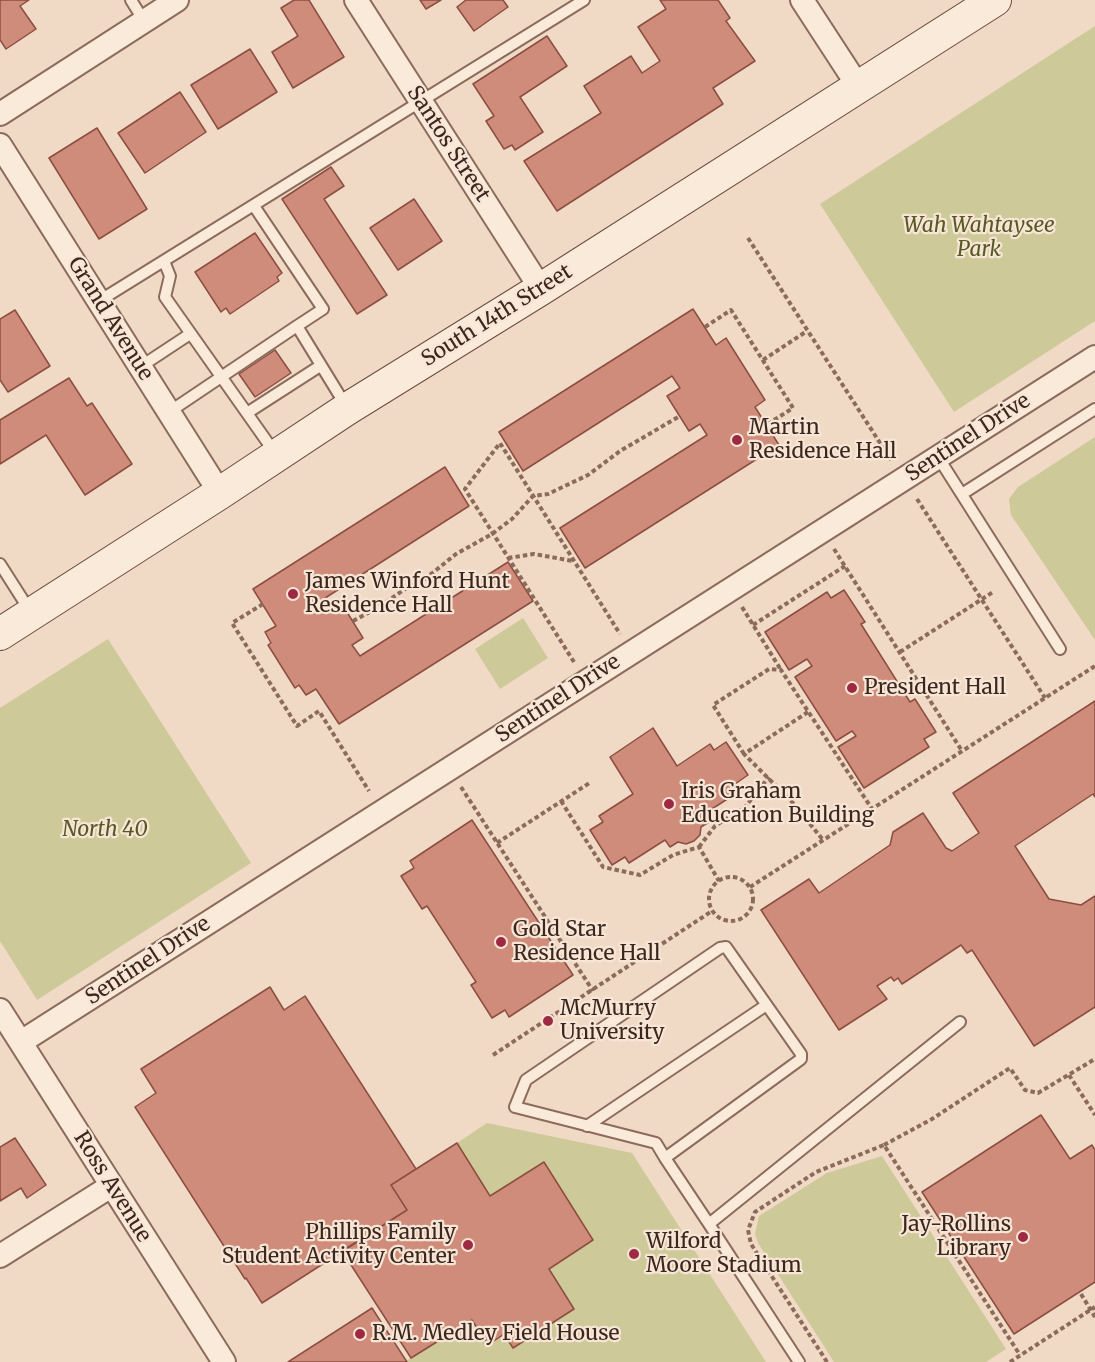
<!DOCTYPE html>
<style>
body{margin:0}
canvas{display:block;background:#f0dac6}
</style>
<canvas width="1095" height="1362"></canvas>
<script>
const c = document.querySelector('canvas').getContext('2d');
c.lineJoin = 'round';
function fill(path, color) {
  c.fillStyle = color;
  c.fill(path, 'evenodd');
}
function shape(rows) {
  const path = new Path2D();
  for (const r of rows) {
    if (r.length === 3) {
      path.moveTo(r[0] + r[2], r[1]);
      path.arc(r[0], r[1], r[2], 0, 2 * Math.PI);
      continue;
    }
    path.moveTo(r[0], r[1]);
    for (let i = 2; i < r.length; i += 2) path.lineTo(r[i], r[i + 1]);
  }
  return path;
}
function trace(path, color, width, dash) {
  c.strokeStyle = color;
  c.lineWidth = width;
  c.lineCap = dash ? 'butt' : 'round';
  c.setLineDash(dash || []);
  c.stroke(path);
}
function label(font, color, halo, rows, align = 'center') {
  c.font = font + ' Merriweather,serif';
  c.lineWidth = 4.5;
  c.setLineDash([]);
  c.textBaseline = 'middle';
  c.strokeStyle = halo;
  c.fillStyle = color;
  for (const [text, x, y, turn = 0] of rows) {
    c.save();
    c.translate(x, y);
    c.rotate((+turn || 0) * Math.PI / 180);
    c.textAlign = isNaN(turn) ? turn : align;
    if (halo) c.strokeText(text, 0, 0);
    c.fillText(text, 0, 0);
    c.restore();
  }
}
fill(shape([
 [1095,26,1095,321,954,412,820,204],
 [1095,437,1095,640,1011,515,1009,499,1018,487],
 [523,618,548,658,500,689,475,649],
 [108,639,251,863,37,1000,0,941,0,708],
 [487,1123,632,1153,766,1362,407,1362,406,1361,472,1320,488,1344,504,1334,513,1348,574,1309,549,1269,593,1239,544,1162,490,1196,457,1143],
 [882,1156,1006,1349,986,1362,834,1362,758,1243,755,1234,759,1216,827,1173]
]), '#cec999');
const building = shape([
 [0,0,29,0,20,6,36,29,6,49,0,40,0,0],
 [294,0,309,0,344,57,293,88,272,52,298,36,281,8,294,0],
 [420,0,441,0,426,9,420,0],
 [466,0,503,0,508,7,474,31,457,7,466,0],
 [660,0,718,0,730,18,726,21,755,61,713,88,723,104,557,211,524,161,601,113,584,86,631,56,642,73,660,61,638,27,666,9,660,0],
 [547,36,567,66,520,97,543,132,515,150,512,145,504,149,486,121,494,116,473,84,547,36],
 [250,49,277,92,218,129,191,85,250,49],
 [180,92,206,132,145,173,118,133,180,92],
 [97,128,147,209,99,239,49,158,97,128],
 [331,167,344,186,324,199,387,295,357,314,282,199,331,167],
 [414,199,442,241,398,270,370,228,414,199],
 [255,233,282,273,277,277,279,281,230,314,226,308,221,312,195,272,255,233],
 [693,309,716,345,726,338,765,400,755,407,779,445,585,568,560,528,707,435,700,424,689,431,667,396,680,388,672,376,523,471,499,432,693,309],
 [15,310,50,366,8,392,0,380,0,319,15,310],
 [275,350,291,373,255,397,239,374,275,350],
 [69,378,87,406,92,403,132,464,85,495,46,435,0,464,0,420,69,378],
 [445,467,469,506,322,600,330,611,342,604,363,638,352,645,360,656,508,562,533,601,339,724,316,689,306,695,299,685,295,688,268,645,271,643,265,632,276,626,253,589,445,467],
 [844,590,865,622,861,624,910,702,915,699,936,732,924,739,929,747,864,788,838,747,856,736,852,731,836,741,795,677,812,666,807,659,789,670,765,632,827,592,831,598,844,590],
 [1095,701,1095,797,1093,794,1015,846,1049,899,1081,905,1095,896,1095,1007,1034,1046,972,950,967,953,961,945,902,984,898,978,894,981,891,977,877,986,887,999,839,1030,761,910,809,879,819,893,890,845,893,832,923,813,946,848,952,851,979,833,953,793,1095,701],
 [653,728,677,766,710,744,714,750,726,742,748,775,735,784,740,791,704,814,709,822,701,827,700,835,694,841,686,844,678,842,670,847,665,840,629,863,625,857,612,865,590,830,603,822,599,816,633,794,610,757,653,728],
 [472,820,573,975,509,1017,505,1010,492,1018,471,985,476,982,427,906,422,909,401,876,414,868,410,861,472,820],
 [270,987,284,1010,305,996,416,1169,391,1185,407,1210,262,1303,246,1278,245,1279,135,1107,156,1093,141,1069,270,987],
 [1041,1115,1070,1159,1092,1145,1095,1150,1095,1282,1014,1334,922,1192,1041,1115],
 [15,1138,46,1185,27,1198,21,1188,0,1201,0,1147,15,1138],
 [457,1143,490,1196,544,1162,593,1240,549,1269,574,1309,513,1348,504,1334,488,1345,472,1320,411,1358,342,1251,407,1210,391,1185,457,1143],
 [372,1308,407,1362,288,1362,372,1308]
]);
fill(building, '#cf8c7b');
trace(building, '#8c4e40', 1.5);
const service = shape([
 [131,0,144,21],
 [254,206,323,309,297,326,346,406],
 [164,261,170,276,165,297,275,453],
 [99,301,584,0],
 [140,367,190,334],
 [169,412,297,326],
 [247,413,320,366],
 [938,457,1060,649],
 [962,494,1095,409],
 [0,564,30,611],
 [587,1126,765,1006],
 [665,1158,801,1059,801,1054,726,947,720,948,526,1080,515,1107,656,1143,665,1158,709,1224,799,1362],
 [709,1224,960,1022]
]);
const minor = shape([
 [356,0,541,289],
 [802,0,858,86],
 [0,114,177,0],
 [0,145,220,493],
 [0,1010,224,1362],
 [21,1042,1095,357],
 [0,1256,111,1186]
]);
const secondary = shape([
 [0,634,220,493,347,409,541,289,995,0]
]);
trace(service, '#8c6b5b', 14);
trace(minor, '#8c6b5b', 26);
trace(secondary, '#6e4c3e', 34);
trace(shape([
 [748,238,891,460],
 [705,327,731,310,793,408,766,425],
 [763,360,807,331],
 [917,499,1045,698],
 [834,549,962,751],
 [508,558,534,554,573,561],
 [263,604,232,623,297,726,319,711,369,791],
 [742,607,781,670],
 [353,621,379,607,405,589,425,579,456,554,492,534,512,519,533,496,548,494,588,475,620,451,680,416],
 [753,625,845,566],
 [900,652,993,592],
 [574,662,465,489,500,443,620,634],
 [808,712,744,754,794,804,823,840],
 [744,754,713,705,769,669,781,670,872,809],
 [461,787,593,991],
 [561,801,603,867,640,875,673,855,699,847,719,881],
 [497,843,591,782],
 [699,847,715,826,745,807,769,777],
 [731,899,22],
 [750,887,1095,666],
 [493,1055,712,911],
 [1069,1075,1095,1115],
 [884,1145,932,1119,1010,1068,1025,1090,1038,1093,1095,1059],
 [1081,1294,1095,1317],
 [827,1362,751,1244,748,1230,755,1212,816,1172,884,1145,1020,1355],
 [1010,1362,1095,1307]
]), '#8c6b5b', 4, [4.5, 3]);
trace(service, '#faeada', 10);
trace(minor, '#faeada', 22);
trace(secondary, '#faeada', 32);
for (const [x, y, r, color] of [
 [737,440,6,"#9d2943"],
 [293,594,6,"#9d2943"],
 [852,688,6,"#9d2943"],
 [669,804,6,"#9d2943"],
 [501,942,6,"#9d2943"],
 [548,1021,6,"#9d2943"],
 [1023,1237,6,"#9d2943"],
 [468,1245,6,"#9d2943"],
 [634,1254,6,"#9d2943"],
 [360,1334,6,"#9d2943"]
]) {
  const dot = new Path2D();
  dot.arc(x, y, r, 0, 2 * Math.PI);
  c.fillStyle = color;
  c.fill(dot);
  trace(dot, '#f7e6d6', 2);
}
label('21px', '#3c271f', '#f7e6d6', [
 ["Santos Street",448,144,57],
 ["South 14th Street",497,316,-32],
 ["Grand Avenue",110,319,58],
 ["Sentinel Drive",968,438,-33],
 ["Sentinel Drive",558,699,-33],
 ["Sentinel Drive",148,961,-33],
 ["Ross Avenue",112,1187,58]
]);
label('italic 21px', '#575925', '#f7e6d6', [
 ["Wah Wahtaysee",979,226],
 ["Park",979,250],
 ["North 40",105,830]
]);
label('21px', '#3c271f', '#f7e6d6', [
 ["Martin",749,428],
 ["Residence Hall",749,452],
 ["James Winford Hunt",305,582],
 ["Residence Hall",305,606],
 ["President Hall",864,688],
 ["Iris Graham",681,792],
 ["Education Building",681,816],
 ["Gold Star",513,930],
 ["Residence Hall",513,954],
 ["McMurry",560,1009],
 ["University",560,1033],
 ["Jay-Rollins",1011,1225,"right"],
 ["Library",1011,1249,"right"],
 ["Phillips Family",456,1233,"right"],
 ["Student Activity Center",456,1257,"right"],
 ["Wilford",646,1242],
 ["Moore Stadium",646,1266],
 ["R.M. Medley Field House",372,1334]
], 'left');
</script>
